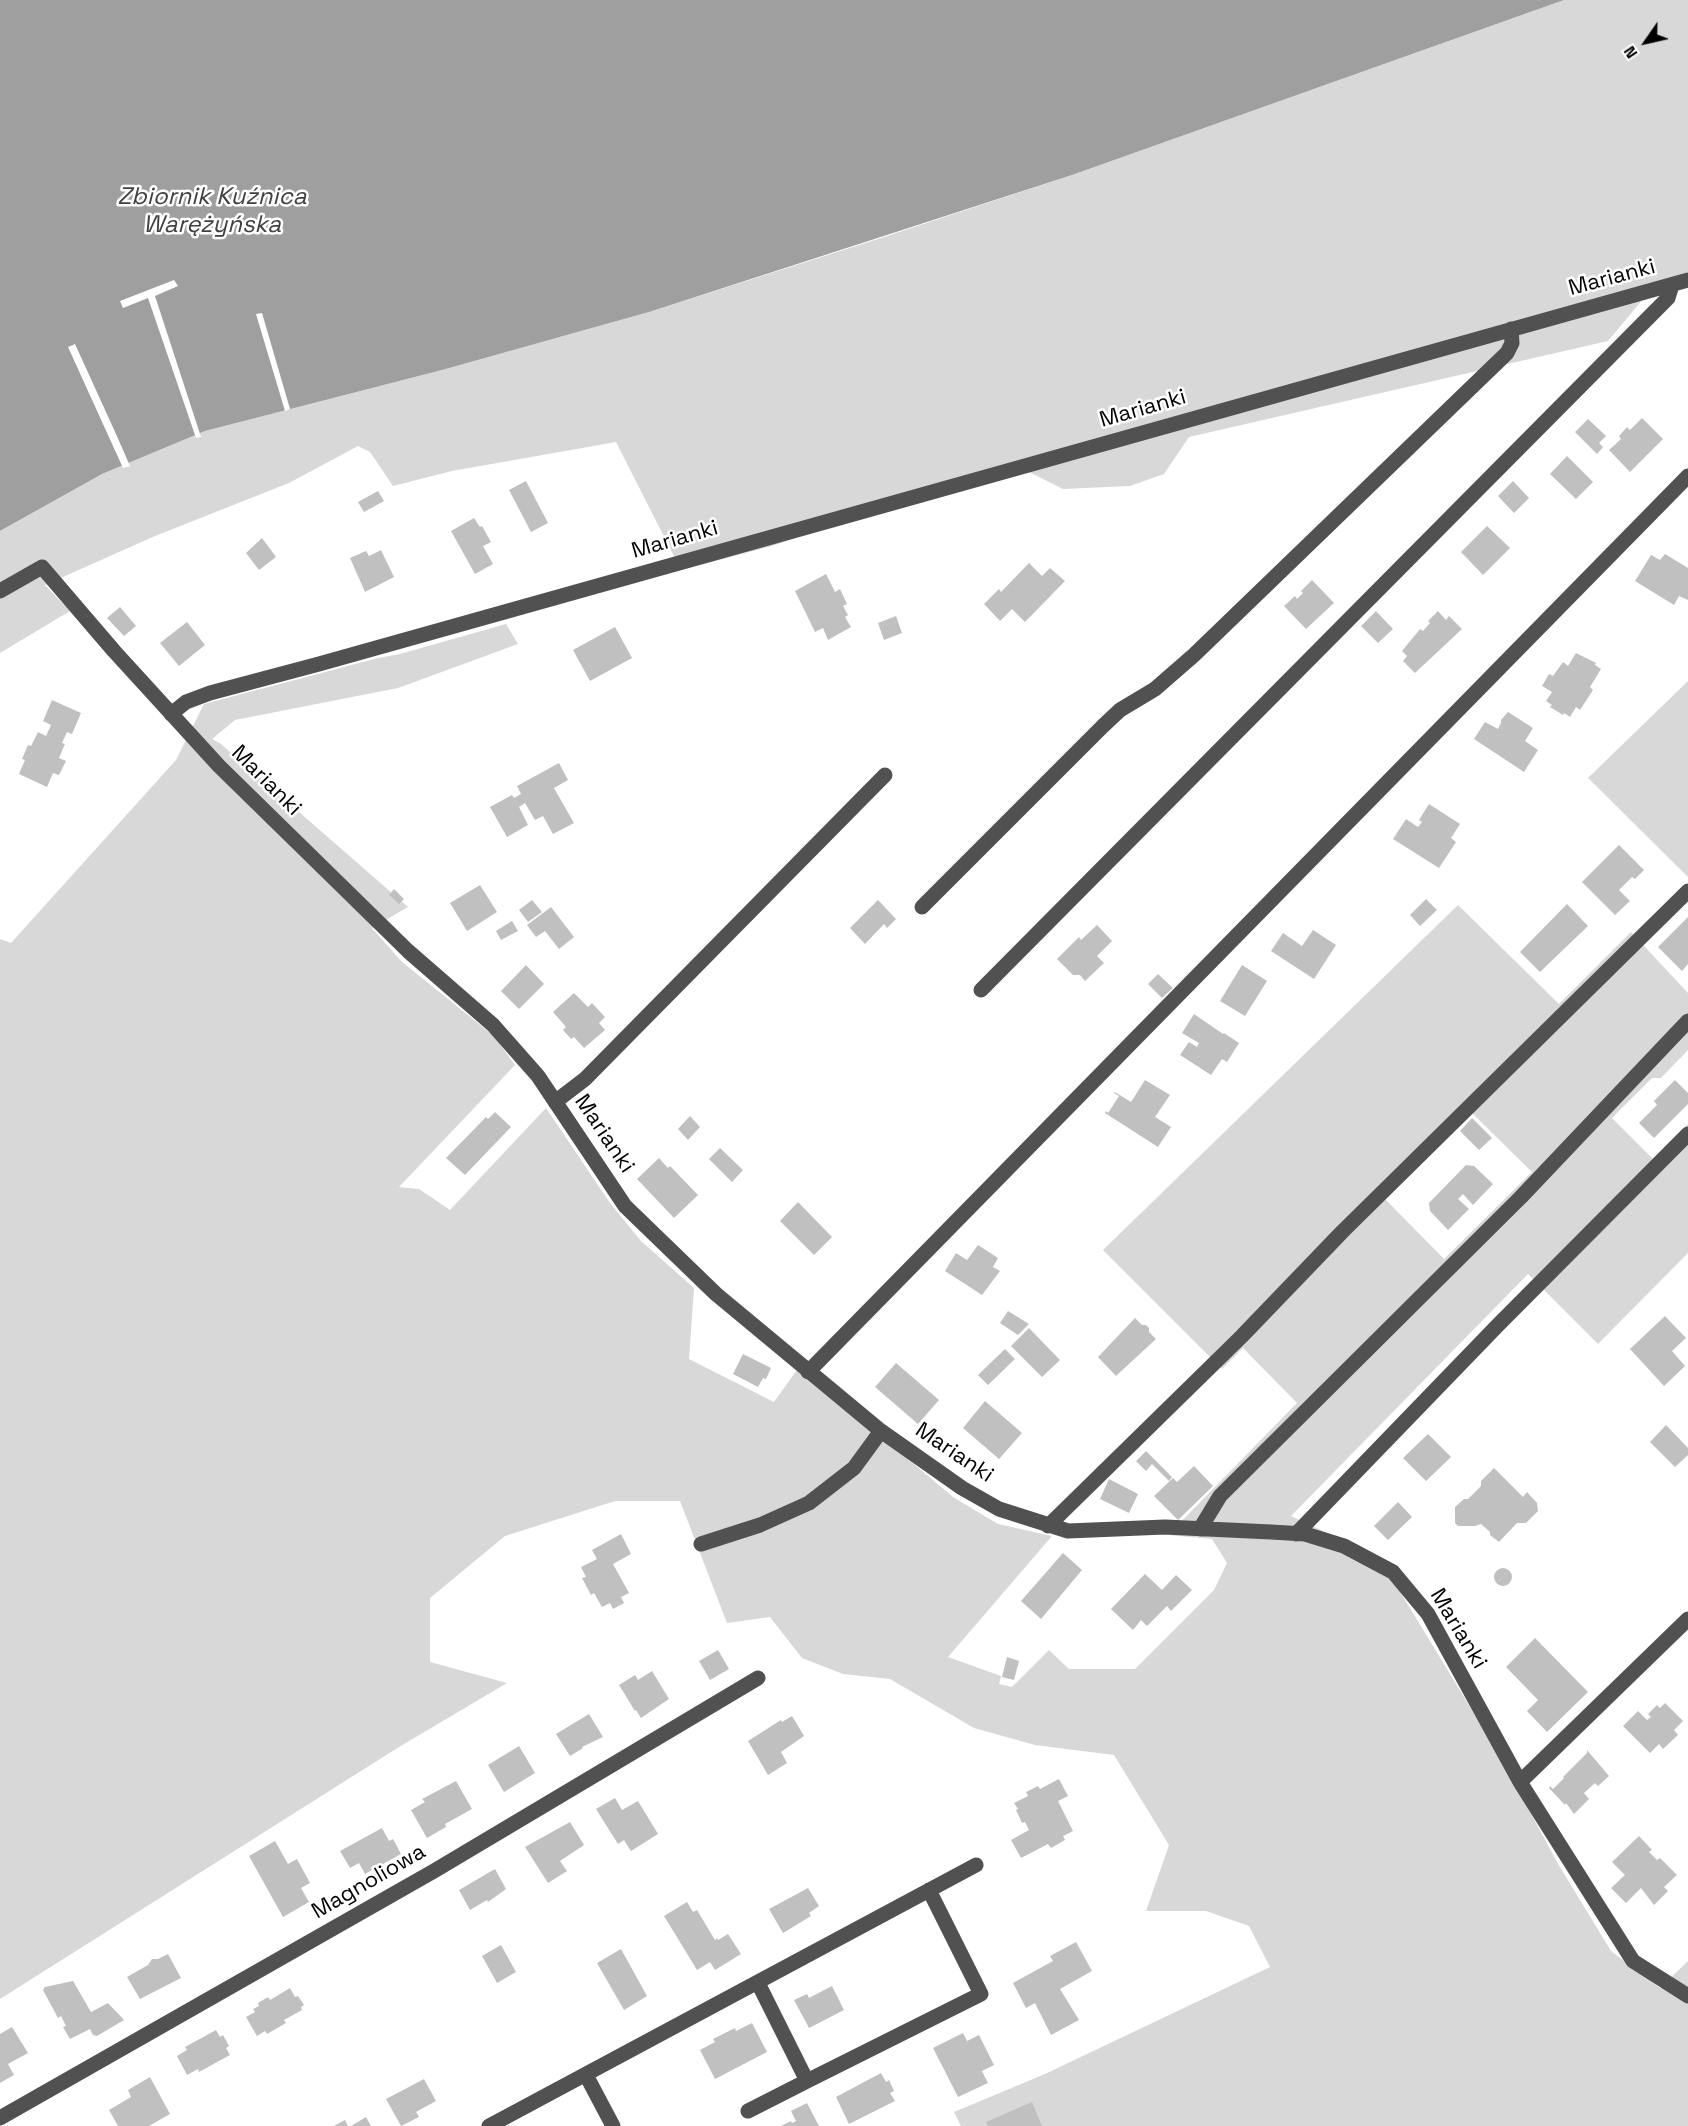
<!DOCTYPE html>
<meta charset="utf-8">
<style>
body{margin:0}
#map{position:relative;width:1688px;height:2126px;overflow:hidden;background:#fff;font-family:"Space Grotesk",sans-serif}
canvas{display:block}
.north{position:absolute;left:1616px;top:12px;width:60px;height:60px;-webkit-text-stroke:4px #fff;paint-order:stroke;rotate:236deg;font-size:16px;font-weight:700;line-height:24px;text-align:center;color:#000}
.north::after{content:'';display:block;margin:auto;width:21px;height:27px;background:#000;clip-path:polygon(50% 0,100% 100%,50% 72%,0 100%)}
</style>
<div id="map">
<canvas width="1688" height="2126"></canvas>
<div class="north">N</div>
</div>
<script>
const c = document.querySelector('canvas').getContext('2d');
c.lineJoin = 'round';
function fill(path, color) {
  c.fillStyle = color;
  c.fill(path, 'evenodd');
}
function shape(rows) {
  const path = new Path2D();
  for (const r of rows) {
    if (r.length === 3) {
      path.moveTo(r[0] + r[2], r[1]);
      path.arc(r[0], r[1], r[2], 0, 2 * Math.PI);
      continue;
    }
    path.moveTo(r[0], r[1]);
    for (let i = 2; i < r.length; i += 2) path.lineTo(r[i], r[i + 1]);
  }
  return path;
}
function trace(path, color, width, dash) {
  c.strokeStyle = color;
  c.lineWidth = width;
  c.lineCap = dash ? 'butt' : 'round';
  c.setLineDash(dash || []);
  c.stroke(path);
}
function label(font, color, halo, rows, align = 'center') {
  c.font = font + ' "Space Grotesk",sans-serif';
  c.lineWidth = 5;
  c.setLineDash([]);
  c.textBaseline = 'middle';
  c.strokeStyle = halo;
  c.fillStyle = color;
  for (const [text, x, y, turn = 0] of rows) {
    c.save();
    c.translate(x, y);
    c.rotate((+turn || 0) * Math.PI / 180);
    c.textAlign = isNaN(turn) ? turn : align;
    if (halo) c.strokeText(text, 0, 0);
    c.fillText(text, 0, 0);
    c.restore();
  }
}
fill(shape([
 [1564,0,1688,0,1688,272,1658,281,1608,341,1189,437,1164,474,1130,486,1063,489,1013,464,772,546,681,570,616,442,452,471,393,486,370,452,358,446,289,483,155,536,45,585,70,611,0,653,0,531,102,474,205,431,442,370,649,312,881,238,1072,175],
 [506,624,518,644,398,688,235,720,212,739,221,744,408,907,372,928,401,961,495,1037,515,1065,399,1187,419,1189,450,1210,546,1108,610,1203,641,1241,694,1288,689,1359,774,1402,799,1367,953,1497,998,1524,1052,1536,948,1657,1001,1676,999,1684,1012,1687,1049,1650,1069,1669,1135,1669,1214,1590,1227,1563,1212,1539,1168,1535,1297,1403,1243,1348,1222,1369,1103,1250,1458,905,1559,1004,1631,932,1688,993,1688,1050,1661,1078,1652,1078,1612,1118,1653,1159,1688,1124,1688,1253,1598,1344,1528,1274,1291,1516,1362,1549,1399,1590,1501,1758,1557,1862,1611,1951,1660,1988,1688,1961,1688,2126,961,2126,954,2112,1045,2074,1270,1967,1249,1926,1206,1911,1146,1911,1169,1845,1114,1755,1035,1745,974,1728,890,1679,843,1674,802,1658,770,1617,727,1623,680,1501,615,1501,505,1536,430,1598,430,1662,507,1683,399,1747,0,1999,0,939,11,943,176,760,204,704,378,658,400,654],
 [1472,1113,1532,1172,1444,1259,1385,1199],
 [1688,681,1688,877,1588,778]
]), '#d8d8d8');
fill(shape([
 [0,0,1564,0,1072,175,649,312,442,370,205,431,102,474,0,531]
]), '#9f9f9f');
fill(shape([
 [174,280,178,286,155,296,201,437,196,438,148,298,123,308,120,301],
 [262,313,290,409,285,411,256,314],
 [75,344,116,434,130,466,123,468,68,347]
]), '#fff');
fill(shape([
 [1642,418,1663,439,1630,472,1609,450,1621,439,1619,436,1627,427,1630,430],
 [1588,419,1606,436,1599,443,1603,447,1597,454,1575,432],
 [1567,456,1593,482,1576,499,1550,474],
 [526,481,548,523,531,532,509,490],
 [1513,481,1529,498,1514,513,1498,496],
 [378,491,384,501,364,512,358,502],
 [474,518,480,527,482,526,491,542,483,546,493,564,475,574,451,531],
 [1487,526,1510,548,1483,575,1461,552],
 [262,538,276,557,259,570,246,553],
 [381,550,394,577,365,592,350,558,366,551,369,556],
 [1665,554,1688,568,1688,600,1679,596,1674,605,1635,581,1651,555,1660,560],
 [1029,563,1042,576,1050,568,1065,581,1025,622,1012,609,1000,621,984,604,999,589,1001,592],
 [826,574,835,592,840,589,847,604,843,606,848,615,845,617,851,627,828,640,823,628,815,632,795,591],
 [1312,580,1334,603,1306,629,1284,606,1295,596,1297,599,1303,593,1301,591],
 [120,607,136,626,124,636,107,618],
 [1376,611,1393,629,1378,643,1361,626],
 [1438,611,1446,620,1449,616,1462,629,1415,673,1403,661,1407,656,1402,651,1420,629,1423,631,1430,623,1428,621],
 [896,616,902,633,884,640,878,623],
 [187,622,205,645,179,666,160,643],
 [615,627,632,658,590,681,573,650],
 [1576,653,1596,663,1595,665,1601,669,1590,687,1593,690,1580,710,1576,707,1570,717,1564,713,1563,715,1550,707,1552,705,1546,701,1552,692,1542,686,1549,674,1553,676,1563,662,1568,666],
 [52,700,81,713,72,734,67,732,62,743,65,744,59,758,66,761,59,775,53,773,47,787,19,774,25,760,22,759,28,745,31,746,38,732,46,736,51,725,43,721],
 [1508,712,1533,728,1525,741,1538,750,1524,772,1474,739,1485,722,1498,729,1501,723,1501,720],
 [559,763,568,780,554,788,574,823,553,834,543,816,535,820,525,803,519,807,528,825,507,837,490,807,512,795,514,798,521,794,517,786],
 [1429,804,1460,824,1451,838,1456,842,1439,868,1393,839,1406,819,1418,827,1422,822,1419,820],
 [1619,845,1644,870,1635,879,1632,877,1619,890,1630,901,1615,915,1582,882],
 [480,885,497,912,467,931,450,903],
 [394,889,404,899,399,904,389,895],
 [1426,899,1437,910,1420,926,1410,915],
 [532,900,542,912,528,922,519,910],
 [878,900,896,919,887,928,884,924,865,944,850,928],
 [1567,904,1588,926,1540,972,1520,952],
 [551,907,574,937,559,949,545,931,536,937,527,925],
 [1688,917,1688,964,1682,971,1658,947],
 [512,921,518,931,501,940,496,931],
 [1097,925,1112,941,1097,956,1104,963,1085,981,1080,975,1073,975,1057,959,1079,937,1081,940],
 [1313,930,1336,945,1314,979,1271,951,1283,933,1302,946],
 [526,965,544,984,519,1009,501,991],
 [1242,965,1267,981,1245,1016,1220,1001],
 [1158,974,1173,988,1162,998,1148,984],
 [574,993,588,1007,592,1003,605,1017,599,1023,605,1030,584,1048,574,1037,571,1039,563,1030,566,1027,553,1012],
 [1194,1014,1223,1034,1224,1033,1239,1043,1227,1062,1222,1059,1211,1075,1180,1055,1189,1042,1197,1047,1199,1043,1182,1033],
 [1145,1080,1170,1095,1155,1117,1171,1127,1158,1147,1105,1113,1106,1111,1108,1113,1119,1096,1114,1093,1115,1092,1131,1102],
 [1675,1080,1688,1093,1688,1104,1654,1138,1639,1123,1657,1105,1654,1101],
 [495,1112,511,1127,465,1175,446,1158,486,1117,488,1119],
 [690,1116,700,1127,688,1140,678,1129],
 [1472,1118,1492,1138,1479,1150,1460,1131],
 [720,1148,743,1170,732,1182,709,1159],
 [659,1158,668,1168,670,1166,698,1195,674,1218,637,1179],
 [1466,1165,1474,1166,1493,1184,1473,1205,1463,1194,1458,1199,1469,1209,1448,1230,1430,1211,1429,1203],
 [798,1202,832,1237,814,1255,780,1221],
 [978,1245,998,1258,993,1267,1000,1271,982,1295,945,1271,956,1253,967,1260],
 [1008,1311,1029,1324,1018,1335,1000,1323],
 [1665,1316,1686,1338,1672,1351,1685,1366,1664,1386,1630,1349],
 [1135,1318,1142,1325,1146,1325,1149,1328,1149,1332,1156,1339,1116,1376,1098,1357],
 [1029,1328,1060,1360,1042,1377,1011,1346],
 [1005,1349,1015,1359,988,1385,978,1375],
 [743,1354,771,1368,766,1379,763,1378,758,1387,733,1374],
 [896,1363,939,1400,918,1424,875,1387],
 [985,1401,1022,1433,999,1459,963,1428],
 [1666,1425,1688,1448,1688,1455,1675,1467,1650,1442],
 [1428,1434,1451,1457,1426,1481,1403,1458],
 [1146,1451,1172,1477,1169,1481,1152,1464,1146,1471,1136,1461],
 [1194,1466,1213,1486,1178,1520,1154,1496,1173,1478,1177,1482],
 [1494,1468,1523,1497,1527,1492,1537,1503,1538,1511,1526,1523,1517,1523,1499,1542,1490,1535,1490,1532,1481,1524,1475,1526,1458,1526,1455,1523,1455,1507,1464,1499,1468,1499,1481,1486,1481,1481],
 [1109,1479,1138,1494,1129,1513,1100,1499],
 [1398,1502,1412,1517,1388,1540,1374,1526],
 [621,1534,631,1554,613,1564,629,1593,621,1597,624,1603,613,1609,610,1603,602,1607,594,1593,591,1595,582,1578,586,1577,581,1567,597,1559,592,1550],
 [1063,1553,1082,1570,1041,1619,1021,1601],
 [1503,1577,9],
 [1145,1574,1162,1590,1176,1575,1192,1590,1171,1611,1167,1606,1147,1626,1141,1620,1133,1630,1111,1609],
 [1535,1638,1588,1692,1547,1732,1527,1711,1538,1700,1506,1667],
 [718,1650,729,1669,710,1680,699,1661],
 [1007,1657,1019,1661,1014,1680,1002,1677],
 [652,1671,669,1699,641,1718,636,1710,635,1711,619,1685,635,1675,638,1680],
 [1665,1703,1683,1721,1674,1730,1678,1735,1663,1749,1659,1744,1650,1753,1623,1726,1638,1711,1647,1720,1651,1717,1648,1714,1657,1705,1660,1708],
 [589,1714,603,1737,582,1747,583,1748,570,1756,556,1734],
 [792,1716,804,1736,781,1752,787,1763,768,1775,748,1741,781,1720,782,1722],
 [519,1746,535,1773,504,1792,488,1765],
 [1587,1750,1609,1776,1598,1786,1595,1783,1584,1793,1589,1799,1574,1814,1566,1803,1565,1805,1549,1788,1550,1786,1553,1789,1564,1778,1563,1777,1587,1753],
 [1059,1779,1068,1796,1058,1801,1073,1831,1063,1836,1065,1840,1051,1848,1048,1844,1021,1858,1011,1840,1029,1830,1025,1822,1022,1823,1016,1810,1018,1809,1014,1803,1028,1796,1026,1792,1038,1786,1040,1789],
 [456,1781,472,1809,445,1824,446,1827,427,1838,411,1810,425,1802,422,1799],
 [615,1798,622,1810,638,1801,658,1834,631,1851,624,1840,618,1844,596,1809],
 [570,1822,584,1845,560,1861,567,1871,548,1883,525,1847],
 [382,1828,389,1841,393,1839,401,1854,365,1874,359,1863,350,1868,340,1851],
 [1639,1836,1652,1850,1649,1852,1657,1860,1660,1858,1677,1875,1664,1887,1668,1891,1654,1905,1641,1888,1626,1903,1611,1888,1625,1875,1612,1862],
 [275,1841,288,1864,297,1859,310,1883,301,1888,309,1902,283,1917,249,1856],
 [495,1869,506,1889,488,1902,487,1900,470,1910,459,1890],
 [808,1888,819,1906,809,1913,811,1916,783,1933,769,1909],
 [687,1902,693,1912,697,1910,715,1940,717,1938,718,1940,728,1934,741,1954,715,1970,710,1962,697,1970,664,1916],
 [1076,1942,1092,1971,1060,1989,1079,2020,1051,2035,1035,2003,1026,2008,1013,1983,1053,1961,1050,1956],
 [501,1945,516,1972,497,1983,482,1956],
 [621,1949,647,1996,624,2010,597,1963],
 [168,1954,181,1978,140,1999,127,1977,148,1965,152,1959,158,1959],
 [73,1981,91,2012,108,2003,124,2020,97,2036,93,2035,90,2029,70,2039,63,2027,66,2026,61,2016,58,2018,43,1990,45,1987],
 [832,1986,844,2010,809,2028,794,2000,807,1994,809,1998],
 [290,1988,295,1997,298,1996,304,2005,301,2007,302,2010,284,2020,286,2023,267,2034,265,2031,257,2036,246,2017,255,2012,253,2009,259,2006,258,2003,268,1997,270,2000],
 [752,2023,767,2052,715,2079,700,2050,715,2042,713,2039,735,2028,736,2031],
 [12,2027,28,2053,8,2064,14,2075,0,2083,0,2034],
 [216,2030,220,2037,223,2035,229,2046,226,2048,230,2055,199,2072,198,2069,187,2075,177,2056,187,2050,185,2047],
 [963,2033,967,2041,979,2035,994,2065,982,2071,988,2083,958,2097,933,2048],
 [881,2073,886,2082,889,2080,894,2091,890,2093,895,2101,849,2124,836,2097],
 [150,2077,170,2114,149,2126,118,2126,109,2110,131,2097,128,2090],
 [424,2079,436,2101,416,2112,419,2117,401,2126,386,2099],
 [1032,2102,1042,2126,988,2126,986,2122],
 [807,2103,819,2126,781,2126,791,2121,792,2123,796,2121,791,2111],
 [366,2117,371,2126,351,2126],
 [345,2120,348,2126,334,2126]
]), '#c0c0c0');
trace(shape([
 [0,591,42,567,114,651,219,766,408,951,493,1025,538,1076,625,1206,716,1294,881,1431,962,1488,999,1509,1068,1531,1165,1527,1271,1532,1305,1534,1344,1546,1393,1572,1428,1614,1520,1782,1688,1619],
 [171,714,186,702,210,693,319,664,1688,280],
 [922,907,1103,726,1120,710,1155,689,1194,655,1507,353,1512,343,1511,329],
 [981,990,1668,298,1672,285],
 [555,1102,585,1079,885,775],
 [808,1372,1688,476],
 [1048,1526,1242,1336,1342,1232,1688,891],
 [1200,1529,1220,1496,1521,1197,1688,1021],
 [1296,1534,1498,1325,1688,1134],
 [701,1544,760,1525,809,1503,854,1468,881,1431],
 [1520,1782,1633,1961,1688,1996],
 [758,1983,807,2081,981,1994,929,1890],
 [586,2075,613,2126],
 [748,2111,807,2081],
 [0,2118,434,1871,758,1678],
 [489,2126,976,1865]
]), '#515151', 15);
label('22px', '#000', '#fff', [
 ["Marianki",1612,278,-15],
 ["Marianki",1143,409,-16],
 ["Marianki",675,540,-16],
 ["Marianki",266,781,45],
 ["Marianki",604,1134,56],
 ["Marianki",954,1453,34],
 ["Marianki",1458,1629,59],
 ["Magnoliowa",369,1882,-30]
]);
label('italic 24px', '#404040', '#fff', [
 ["Zbiornik Kuźnica",212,197],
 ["Warężyńska",212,225]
]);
</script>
